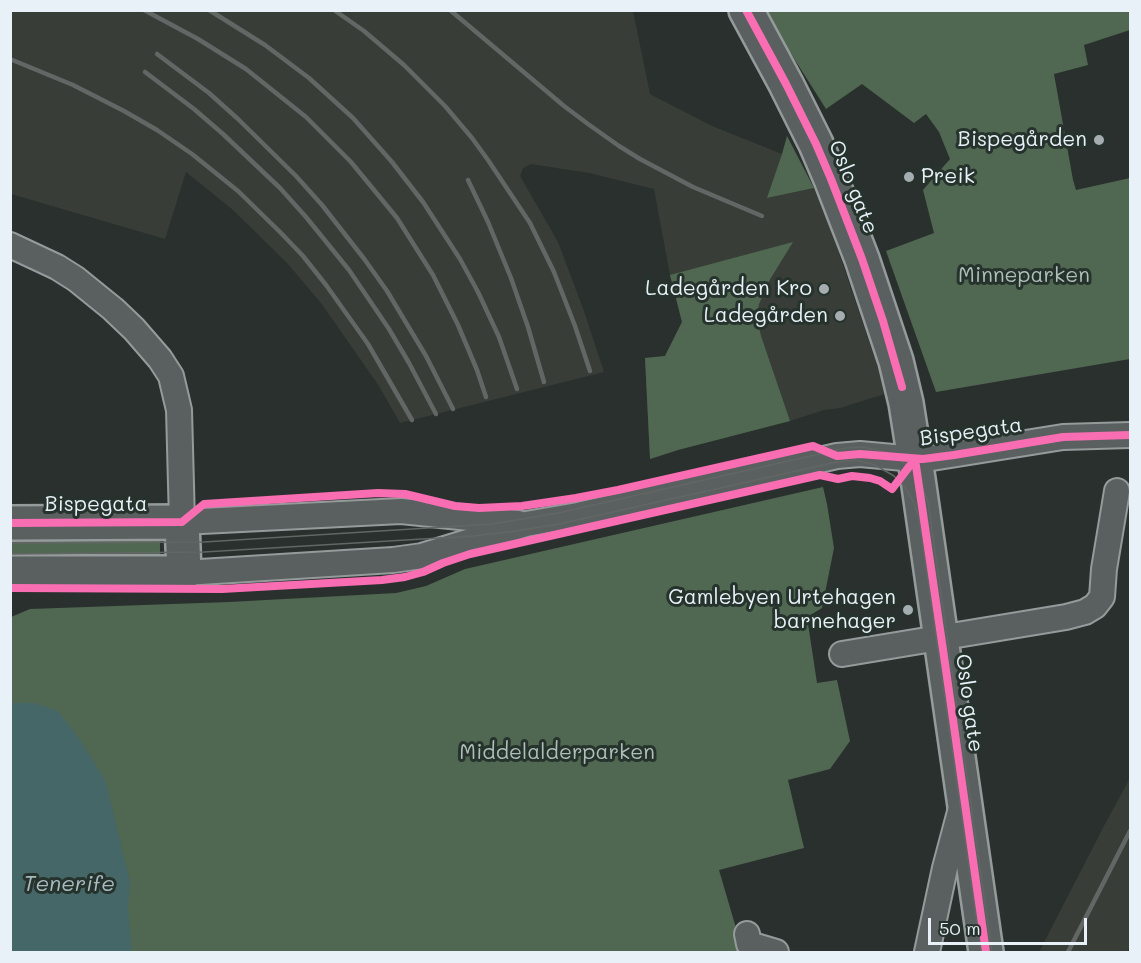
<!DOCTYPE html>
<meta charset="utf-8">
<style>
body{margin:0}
#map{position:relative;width:1141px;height:963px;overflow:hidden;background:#29302d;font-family:Mali,sans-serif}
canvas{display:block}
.frame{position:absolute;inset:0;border:12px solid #e8f1f8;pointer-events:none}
.scale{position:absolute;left:928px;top:918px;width:159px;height:27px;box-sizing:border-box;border:3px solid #e8f1f8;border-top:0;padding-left:8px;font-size:18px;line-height:21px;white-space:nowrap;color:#e8f1f8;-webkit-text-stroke:4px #26332d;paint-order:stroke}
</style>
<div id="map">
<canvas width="1141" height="963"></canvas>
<div class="frame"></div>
<div class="scale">50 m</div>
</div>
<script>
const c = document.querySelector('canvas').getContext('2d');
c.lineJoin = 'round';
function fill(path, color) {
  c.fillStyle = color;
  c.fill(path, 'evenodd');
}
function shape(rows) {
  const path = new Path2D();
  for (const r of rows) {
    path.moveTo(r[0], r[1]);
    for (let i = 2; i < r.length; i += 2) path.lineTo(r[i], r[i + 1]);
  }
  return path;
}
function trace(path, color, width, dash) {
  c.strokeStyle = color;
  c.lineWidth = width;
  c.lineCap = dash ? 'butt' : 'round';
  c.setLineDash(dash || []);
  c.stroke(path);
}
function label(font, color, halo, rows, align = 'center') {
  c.font = font + ' Mali,sans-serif';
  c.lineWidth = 6;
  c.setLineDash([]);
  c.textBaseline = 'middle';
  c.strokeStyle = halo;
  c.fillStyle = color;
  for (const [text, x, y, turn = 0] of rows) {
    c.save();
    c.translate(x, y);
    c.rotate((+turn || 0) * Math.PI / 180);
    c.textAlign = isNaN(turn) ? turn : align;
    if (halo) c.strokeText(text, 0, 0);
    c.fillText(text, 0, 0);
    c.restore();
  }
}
fill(shape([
 [10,11,633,11,650,94,712,126,782,154,768,198,814,188,829,224,874,356,875,356,888,393,840,408,824,410,790,421,678,450,650,459,645,358,665,356,682,322,670,275,654,189,589,173,531,164,523,168,520,176,558,242,584,311,604,372,400,423,379,386,321,303,287,263,233,210,186,172,165,239,11,194],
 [1130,778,1130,946,1127,952,1039,952,1105,824]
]), '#383d38');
fill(shape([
 [764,11,1130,11,1130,30,1084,45,1088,65,1054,74,1073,180,1076,190,1130,178,1130,359,936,392,886,251,934,233,923,190,950,159,939,132,926,114,914,123,862,84,826,109],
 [787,136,814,188,767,198,782,154],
 [793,242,769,281,759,304,757,318,761,336,790,421,678,450,650,459,645,358,665,356,682,322,670,275],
 [823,487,827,504,834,548,822,608,807,617,817,683,837,680,850,741,830,769,788,780,804,848,719,870,743,952,11,952,11,617,30,609,229,602,396,593,426,586,465,569],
 [11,530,160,530,160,563,11,562]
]), '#506851');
fill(shape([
 [11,703,35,703,58,711,81,741,106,782,130,882,128,908,132,952,11,952]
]), '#456768');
const street = shape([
 [10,245,57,267,76,279,113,309,134,329,160,359,171,376,179,410,182,522,401,511,518,523],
 [184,573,393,560,422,556,526,524,578,515,837,456,860,454,915,459,932,458,1063,437,1130,435],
 [842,654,1066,617,1085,612,1095,606,1102,597,1104,569,1117,491],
 [747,934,749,944,776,952],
 [927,952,945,868,961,808]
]);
const secondary = shape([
 [746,10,786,84,816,144,831,179,862,259,896,361,906,403,918,479,986,952],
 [10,523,182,522,184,573,10,573]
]);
trace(street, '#959a9a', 28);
trace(secondary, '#959a9a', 38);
trace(street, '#5a6060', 24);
trace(secondary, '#5a6060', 33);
trace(shape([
 [10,543,204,542,492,524,558,513,846,448,863,447,886,452,898,458,913,471,921,483,928,502,992,952],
 [10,554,204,552,473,536,516,531,559,524,832,463,856,460,875,465,894,476,904,486,913,501,919,517,981,952]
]), '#626665', 1.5);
trace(shape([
 [144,10,198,39,246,69,306,117,351,162,397,218,433,275,458,325,477,370,486,397],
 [209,10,265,45,309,78,353,118,392,162,423,202,460,259,478,292,499,337,517,389],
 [334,10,364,31,404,65,445,106,472,138,488,160,530,223,554,272,575,326,590,371],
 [450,10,564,106,588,124,619,146,640,159,693,187,762,216],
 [157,54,209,93,238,119,296,176,322,205,365,260,387,291,426,356,453,409],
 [10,59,73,85,124,111,157,130,192,154,238,191,281,233,303,256,326,285,368,344,412,420],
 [145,72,194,109,223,134,280,188,306,217,349,270,389,329,409,363,436,414],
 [468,180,488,222,511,278,528,327,544,382],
 [1068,952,1130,831]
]), '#626665', 4.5);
trace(shape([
 [746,10,786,84,816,144,831,179,862,259,883,321,902,387],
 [915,459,946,670,986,952],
 [10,523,182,522,204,504,378,493,405,494,455,506,479,508,522,506,576,498,618,490,813,446,837,456,860,454,923,459,954,455,1063,437,1130,435],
 [10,588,222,589,382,580,405,577,423,572,443,563,470,554,820,475,838,479,852,476,870,478,880,481,892,489,915,459]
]), '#f96db3', 8);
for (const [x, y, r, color] of [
 [1099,140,6,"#a5adb1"],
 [909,177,6,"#a5adb1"],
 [824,289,6,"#a5adb1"],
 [840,316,6,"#a5adb1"],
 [908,610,6,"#a5adb1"]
]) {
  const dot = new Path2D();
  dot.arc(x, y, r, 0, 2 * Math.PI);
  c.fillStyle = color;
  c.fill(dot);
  trace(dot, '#26332d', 2);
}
label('21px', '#e8f1f8', '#26332d', [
 ["Bispegården",1087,140],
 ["Preik",921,177,"left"],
 ["Ladegården Kro",812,289],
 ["Ladegården",828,316],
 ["Gamlebyen Urtehagen",896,598],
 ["barnehager",896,622]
], 'right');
label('21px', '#e8f1f8', '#26332d', [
 ["Oslo gate",853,187,68],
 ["Bispegata",971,432,-8],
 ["Bispegata",96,505],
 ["Oslo gate",969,703,82]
]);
label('21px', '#aebeb8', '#26332d', [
 ["Minneparken",1024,276],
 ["Middelalderparken",557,753]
]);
label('italic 22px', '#a8bcc1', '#26332d', [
 ["Tenerife",69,884]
]);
</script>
